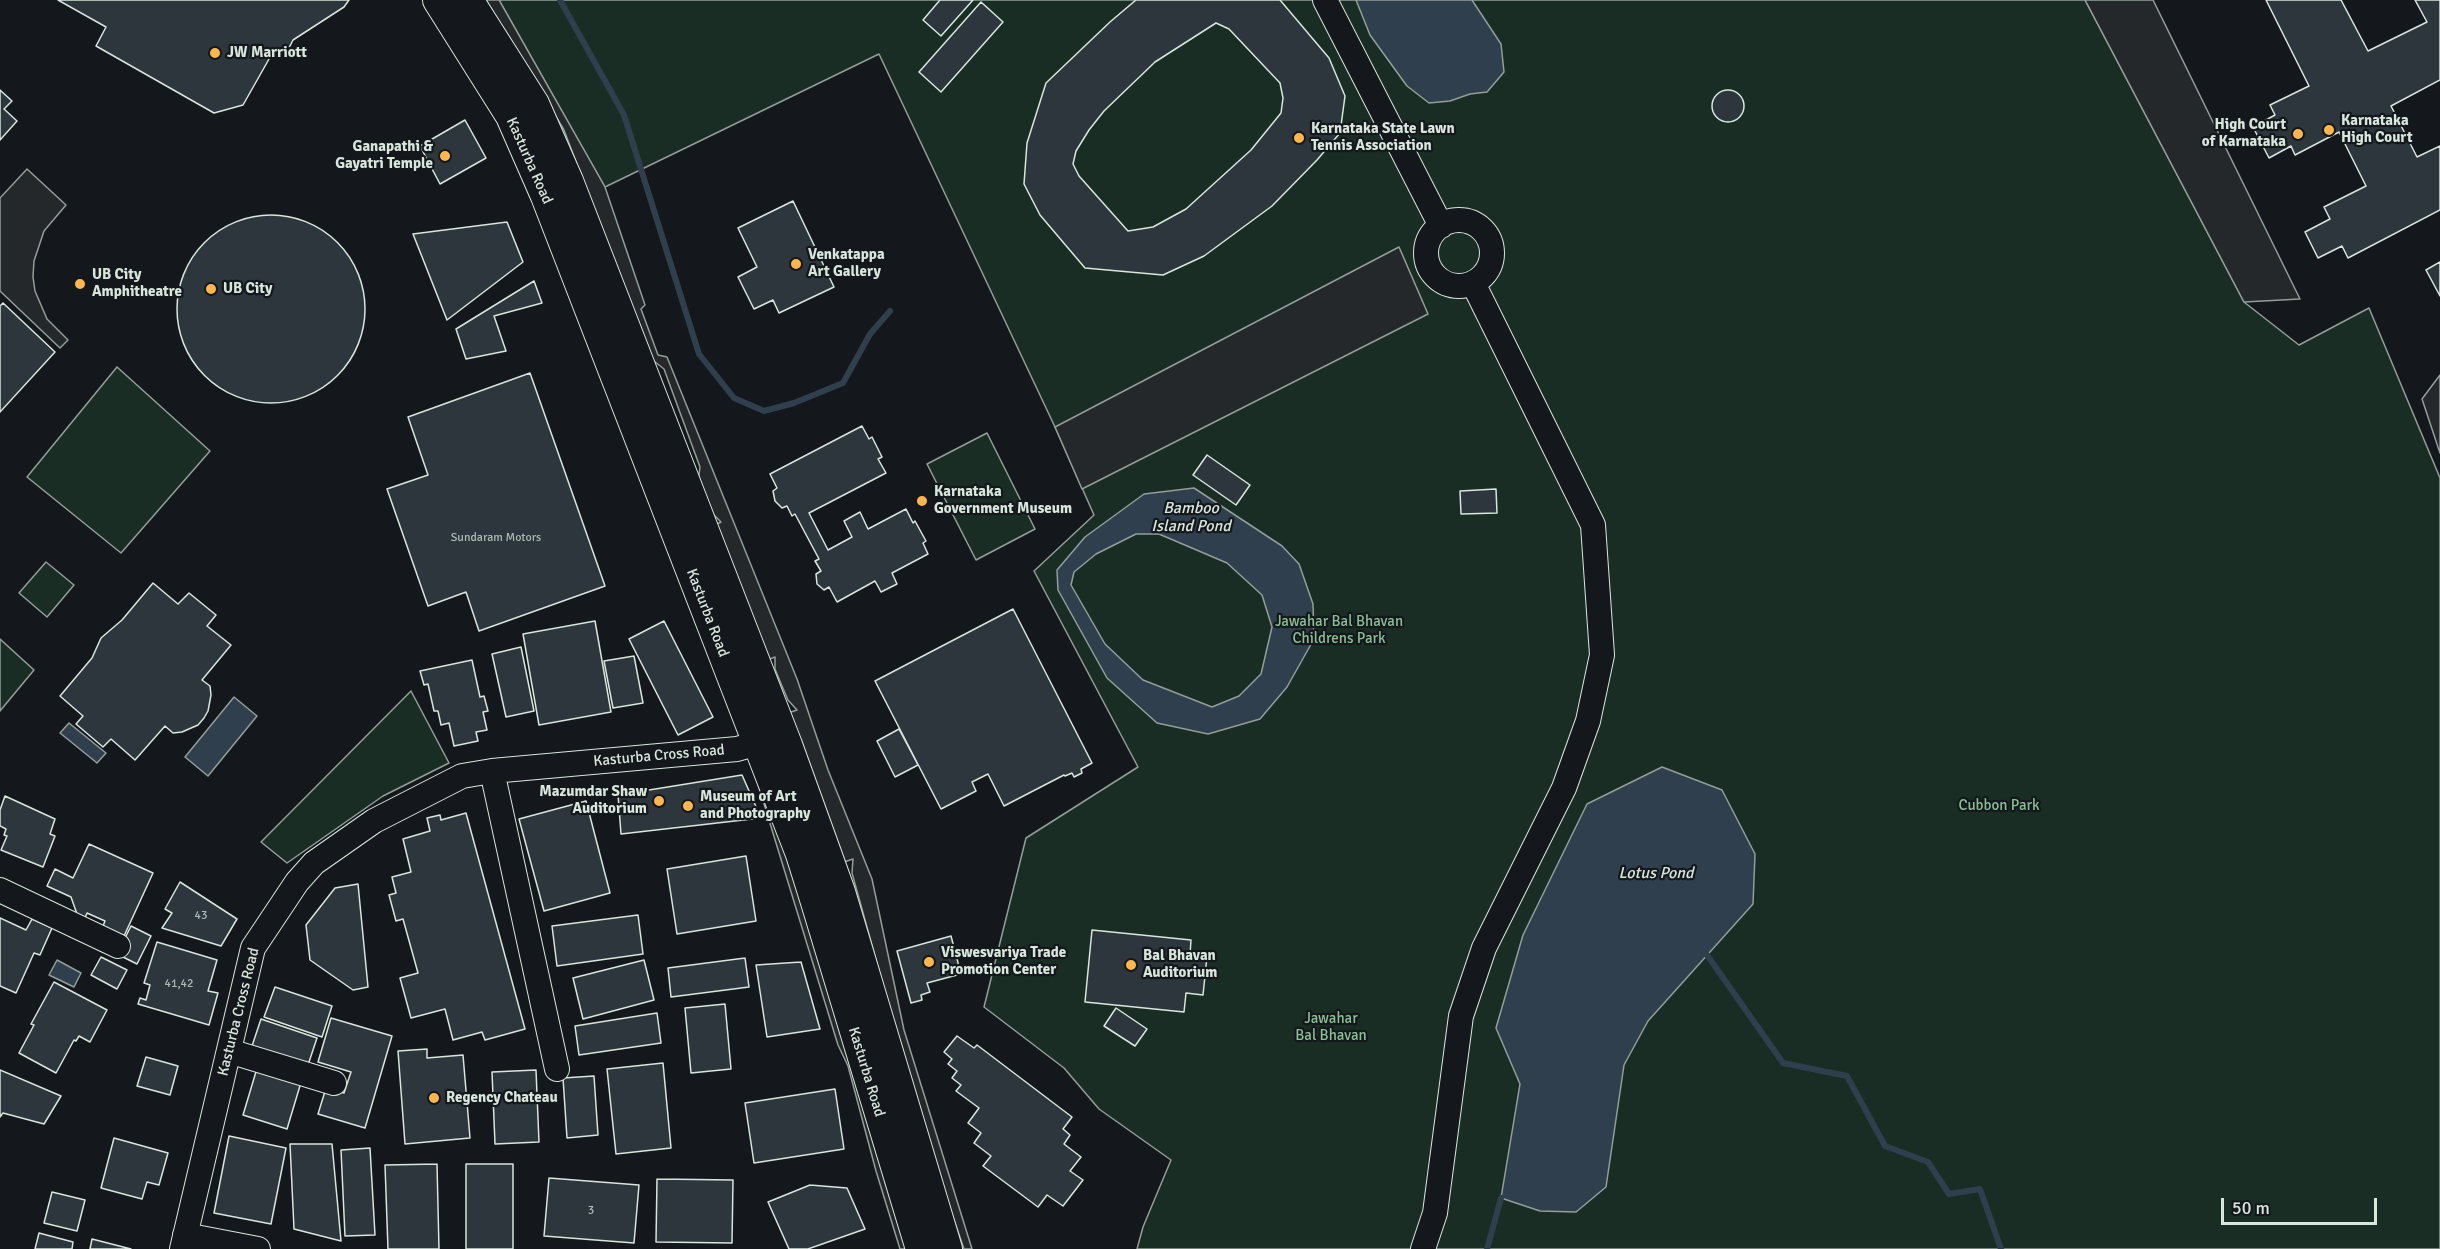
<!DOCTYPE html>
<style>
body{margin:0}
#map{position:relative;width:2440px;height:1249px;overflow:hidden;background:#14181c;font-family:Signika,sans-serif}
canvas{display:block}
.scale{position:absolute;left:2221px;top:1198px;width:156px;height:27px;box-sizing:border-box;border:3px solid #d8e6dc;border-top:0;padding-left:8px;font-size:18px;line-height:21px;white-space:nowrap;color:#d8e6dc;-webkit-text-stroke:4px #14181c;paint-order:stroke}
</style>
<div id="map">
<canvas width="2440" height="1249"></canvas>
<div class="scale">50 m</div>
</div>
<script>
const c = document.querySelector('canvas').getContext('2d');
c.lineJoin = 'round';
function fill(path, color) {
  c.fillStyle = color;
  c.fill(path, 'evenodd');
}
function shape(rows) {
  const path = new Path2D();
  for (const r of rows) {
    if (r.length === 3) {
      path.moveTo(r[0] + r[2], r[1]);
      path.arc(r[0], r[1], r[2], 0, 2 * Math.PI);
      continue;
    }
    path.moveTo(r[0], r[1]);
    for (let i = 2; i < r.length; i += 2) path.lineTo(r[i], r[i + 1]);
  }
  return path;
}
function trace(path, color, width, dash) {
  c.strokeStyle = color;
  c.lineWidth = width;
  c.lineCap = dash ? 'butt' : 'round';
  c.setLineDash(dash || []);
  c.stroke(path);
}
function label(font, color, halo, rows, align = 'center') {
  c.font = font + ' Signika,sans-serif';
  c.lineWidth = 4.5;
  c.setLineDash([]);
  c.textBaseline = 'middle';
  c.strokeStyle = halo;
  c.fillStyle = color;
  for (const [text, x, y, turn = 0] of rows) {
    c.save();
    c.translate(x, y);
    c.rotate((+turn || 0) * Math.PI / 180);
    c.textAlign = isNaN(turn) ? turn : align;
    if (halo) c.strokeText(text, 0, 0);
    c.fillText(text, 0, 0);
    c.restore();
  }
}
const green = shape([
 [499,0,2085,0,2244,302,2299,345,2369,308,2440,478,2440,1249,1137,1249,1143,1227,1171,1160,1099,1109,1064,1068,984,1007,1026,838,1138,767,1034,571,1094,515,1055,427,879,54,605,187,499,0],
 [117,367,210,451,121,553,27,477,117,367],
 [987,433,1035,529,976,560,927,464,987,433],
 [46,562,74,585,47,617,19,593,46,562],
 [0,639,34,670,0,711,0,639],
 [411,691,449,763,383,796,287,863,261,842,411,691]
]);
fill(green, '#1a2d24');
trace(green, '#939e99', 1.5);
const parking = shape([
 [486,0,499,0,605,187,645,305,641,309,658,355,667,357,797,679,828,770,872,879,904,1030,972,1249,964,1249,922,1126,852,873,853,859,844,862,788,713,797,710,788,700,782,686,775,669,775,657,767,660,713,526,721,522,709,510,698,482,700,467,664,369,650,358,564,130,486,0],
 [2085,0,2153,0,2300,299,2244,302,2085,0],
 [27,169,66,205,44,231,34,261,33,277,35,291,47,319,68,340,60,348,0,291,0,198,27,169],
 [1399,247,1428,314,1082,489,1055,427,1399,247],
 [2440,375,2440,453,2422,399,2440,375],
 [753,768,786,846,908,1249,900,1249,876,1171,848,1066,838,1045,753,768]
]);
fill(parking, '#24282b');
trace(parking, '#939e99', 1.5);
const water = shape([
 [1356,0,1472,0,1501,44,1504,72,1487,92,1470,94,1450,101,1429,103,1407,86,1370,35,1356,0],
 [1194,488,1282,546,1299,564,1313,604,1314,639,1287,687,1260,719,1208,734,1157,723,1107,678,1058,590,1057,570,1085,537,1144,494,1194,488],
 [1136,534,1159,534,1227,563,1262,595,1272,627,1261,674,1239,696,1212,707,1143,680,1105,644,1071,585,1074,572,1096,554,1136,534],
 [234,697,257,716,208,776,185,757,234,697],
 [69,723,106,753,97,763,60,733,69,723],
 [1662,767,1722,790,1755,854,1753,904,1648,1021,1624,1065,1606,1187,1576,1212,1540,1211,1501,1198,1520,1084,1496,1028,1523,935,1587,804,1662,767],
 [57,960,81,973,74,987,49,975,57,960]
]);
fill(water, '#2f3f4d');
trace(water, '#939e99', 1.5);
trace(shape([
 [560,0,624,115,699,354,734,398,764,411,794,403,843,383,870,334,890,311],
 [1707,955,1783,1063,1847,1076,1885,1146,1928,1162,1949,1194,1980,1189,2001,1249],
 [1487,1249,1501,1198]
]), '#2f3f4d', 6);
const building = shape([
 [58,0,349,0,344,7,293,40,290,46,278,54,273,52,243,105,214,113,96,46,106,27,58,0],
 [940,0,973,0,941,36,923,20,940,0],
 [1136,0,1280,0,1329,58,1345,96,1340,133,1317,160,1272,206,1204,256,1163,275,1085,268,1040,215,1024,184,1027,143,1046,83,1110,22,1136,0],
 [1216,23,1229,29,1280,83,1283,98,1281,113,1251,150,1186,209,1153,227,1128,231,1079,176,1073,164,1076,151,1089,130,1104,111,1155,62,1216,23],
 [2266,0,2341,0,2368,51,2427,22,2415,0,2440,0,2440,80,2391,106,2417,157,2440,146,2440,210,2348,258,2342,246,2318,258,2305,232,2330,219,2324,207,2366,186,2339,132,2295,155,2291,146,2269,158,2253,127,2275,115,2270,105,2309,86,2266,0],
 [981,2,1003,22,941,92,919,72,981,2],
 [1728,106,16],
 [0,90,12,101,4,109,17,121,0,140,0,90],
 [465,120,486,158,440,184,420,146,465,120],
 [793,201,834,287,779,313,773,300,754,309,738,277,757,267,738,228,793,201],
 [271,309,94],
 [507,222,523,262,447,320,413,234,507,222],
 [2440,262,2440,296,2426,270,2440,262],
 [534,281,542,303,494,316,506,351,466,359,456,329,534,281],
 [3,303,55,352,0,412,0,306,3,303],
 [530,373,605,586,479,631,466,592,428,606,387,489,428,475,408,417,530,373],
 [862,426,869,439,872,437,882,457,878,459,886,473,809,513,828,550,852,537,844,521,860,512,868,529,906,509,913,523,915,521,926,541,923,543,928,554,892,573,897,584,881,592,875,581,837,602,829,587,824,590,817,584,816,574,821,571,815,561,819,559,795,514,792,516,787,506,782,508,775,501,773,491,777,488,770,474,862,426],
 [1207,455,1250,485,1236,505,1193,475,1207,455],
 [1496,489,1497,513,1461,514,1460,491,1496,489],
 [153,583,178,604,189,593,216,615,207,626,231,645,202,680,210,686,211,695,208,711,204,718,198,725,182,732,173,733,165,726,135,760,111,739,103,747,76,724,83,716,60,696,92,658,101,638,122,620,153,583],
 [1013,609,1092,763,1081,769,1082,773,1074,777,1072,773,1065,776,1064,775,1004,806,988,774,972,782,976,791,941,809,875,681,1013,609],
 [595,621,611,712,539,725,523,634,595,621],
 [664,621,713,717,678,735,629,639,664,621],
 [521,647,534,711,506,717,492,654,521,647],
 [634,656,643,703,613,708,604,661,634,656],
 [472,660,480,697,484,696,488,711,483,712,487,730,476,732,478,741,454,746,449,723,441,725,438,711,434,711,428,684,424,685,420,671,472,660],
 [899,729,918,765,895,777,877,741,899,729],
 [742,775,761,818,621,834,618,795,742,775],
 [5,796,55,819,50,834,55,836,43,867,1,850,7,836,4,835,6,829,0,826,0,810,5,796],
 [586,801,610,893,544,911,519,819,586,801],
 [466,813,525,1029,485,1040,482,1032,453,1040,445,1009,411,1018,400,978,418,973,403,919,396,921,389,895,396,893,392,877,411,872,403,839,430,831,427,818,440,815,441,820,466,813],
 [89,844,153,873,124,936,103,926,105,921,87,913,85,918,77,914,71,897,47,886,55,869,73,878,89,844],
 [746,856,756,921,677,934,667,869,746,856],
 [180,882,237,919,221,946,162,928,172,913,165,909,180,882],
 [358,884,368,987,353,990,310,960,306,925,335,888,358,884],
 [638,915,643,954,557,966,552,926,638,915],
 [0,918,26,930,32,919,52,928,40,955,34,953,16,993,0,986,0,918],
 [131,926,151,936,137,964,117,954,131,926],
 [1092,930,1191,940,1190,955,1207,957,1203,995,1186,993,1184,1012,1085,1002,1092,930],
 [951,936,961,974,927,983,930,992,921,995,922,1000,911,1003,897,951,951,936],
 [157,942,217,960,208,991,218,993,209,1025,138,1004,140,998,146,1000,150,985,144,983,157,942],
 [101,957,127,970,117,989,91,975,101,957],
 [745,958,749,987,671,997,668,968,745,958],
 [644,960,654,1000,583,1019,573,978,644,960],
 [801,962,820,1029,767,1037,756,965,801,962],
 [54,982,107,1010,90,1042,79,1036,76,1041,74,1040,56,1073,19,1053,34,1025,31,1024,54,982],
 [275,987,332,1006,322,1037,264,1017,275,987],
 [725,1004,731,1069,691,1073,685,1008,725,1004],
 [1116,1008,1147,1029,1135,1046,1104,1026,1116,1008],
 [657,1013,661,1043,579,1055,575,1026,657,1013],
 [331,1018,392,1036,365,1128,318,1114,326,1088,344,1093,351,1072,318,1062,331,1018],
 [261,1019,317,1038,307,1068,251,1049,261,1019],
 [957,1036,974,1048,977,1045,1072,1117,1063,1129,1070,1135,1064,1144,1081,1157,1070,1171,1083,1180,1063,1206,1047,1195,1038,1207,983,1166,991,1156,974,1143,981,1133,968,1123,979,1108,956,1091,961,1085,952,1078,957,1071,948,1064,952,1059,944,1052,957,1036],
 [427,1049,427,1058,463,1055,470,1138,405,1144,398,1051,427,1049],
 [146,1057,178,1066,170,1095,137,1086,146,1057],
 [663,1063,671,1148,616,1154,607,1069,663,1063],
 [258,1065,302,1079,287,1129,243,1115,258,1065],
 [0,1070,61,1096,44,1124,3,1113,0,1117,0,1070],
 [536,1070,539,1142,495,1144,492,1072,536,1070],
 [594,1076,598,1135,567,1138,563,1078,594,1076],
 [835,1089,844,1149,754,1163,745,1103,835,1089],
 [229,1136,286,1148,271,1224,214,1213,229,1136],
 [114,1138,168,1153,159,1185,147,1182,142,1199,101,1188,114,1138],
 [290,1144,332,1144,341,1241,294,1229,290,1144],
 [370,1148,375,1235,345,1236,341,1150,370,1148],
 [437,1164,439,1249,388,1249,385,1165,437,1164],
 [466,1164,513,1164,513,1249,466,1249,466,1164],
 [549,1178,639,1185,634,1243,544,1236,549,1178],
 [657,1179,733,1180,732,1243,656,1242,657,1179],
 [810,1185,847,1188,865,1229,808,1249,789,1249,768,1202,810,1185],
 [52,1192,85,1200,77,1231,44,1223,52,1192],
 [39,1233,73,1242,72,1249,35,1249,39,1233],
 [92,1239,131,1249,90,1249,92,1239]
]);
fill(building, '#2c363c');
trace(building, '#d8e6dc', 1.5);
const minor = shape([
 [1325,0,1441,226],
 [1459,253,33],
 [492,771,557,1069],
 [0,890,118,946],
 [229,1051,334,1083],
 [185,1235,258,1249],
 [182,1249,253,948,297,882,314,863,374,821,462,776,492,771,737,749,758,743],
 [1423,1249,1435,1213,1461,1016,1484,948,1564,788,1588,721,1602,655,1593,525,1473,283]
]);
const major = shape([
 [438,0,511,116,546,196,758,743,801,854,816,902,921,1249],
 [468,0,534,104,568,181,787,745,840,892,947,1249]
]);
trace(minor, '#d8e6dc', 26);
trace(major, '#d8e6dc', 32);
trace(minor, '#14181c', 24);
trace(major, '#14181c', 30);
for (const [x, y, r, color] of [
 [215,53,6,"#ffb74d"],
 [2329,130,6,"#ffb74d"],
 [2298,134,6,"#ffb74d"],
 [1299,138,6,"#ffb74d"],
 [445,156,6,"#ffb74d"],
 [796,264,6,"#ffb74d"],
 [80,284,6,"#ffb74d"],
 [211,289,6,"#ffb74d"],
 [922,501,6,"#ffb74d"],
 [659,801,6,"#ffb74d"],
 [688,806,6,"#ffb74d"],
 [929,962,6,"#ffb74d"],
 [1131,965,6,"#ffb74d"],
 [434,1098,6,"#ffb74d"]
]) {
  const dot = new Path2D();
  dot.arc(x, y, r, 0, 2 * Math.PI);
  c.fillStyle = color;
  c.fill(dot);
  trace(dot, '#14181c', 2);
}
label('12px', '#adbab4', null, [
 ["Sundaram Motors",496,538],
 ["43",201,916],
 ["41,42",179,984],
 ["3",591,1211]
]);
label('bold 15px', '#d8e6dc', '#14181c', [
 ["JW Marriott",227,53],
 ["Karnataka",2341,121],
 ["High Court",2341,138],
 ["High Court",2286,125,"right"],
 ["of Karnataka",2286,142,"right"],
 ["Karnataka State Lawn",1311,129],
 ["Tennis Association",1311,146],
 ["Ganapathi &",433,147,"right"],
 ["Gayatri Temple",433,164,"right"],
 ["Venkatappa",808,255],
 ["Art Gallery",808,272],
 ["UB City",92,275],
 ["Amphitheatre",92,292],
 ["UB City",223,289],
 ["Karnataka",934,492],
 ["Government Museum",934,509],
 ["Mazumdar Shaw",647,792,"right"],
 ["Auditorium",647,809,"right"],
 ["Museum of Art",700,797],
 ["and Photography",700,814],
 ["Viswesvariya Trade",941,953],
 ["Promotion Center",941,970],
 ["Bal Bhavan",1143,956],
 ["Auditorium",1143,973],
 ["Regency Chateau",446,1098]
], 'left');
label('15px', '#d8e6dc', '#14181c', [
 ["Kasturba Road",529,161,66],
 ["Kasturba Road",707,613,69],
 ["Kasturba Cross Road",659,756,-5],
 ["Kasturba Cross Road",239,1012,-76],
 ["Kasturba Road",866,1072,73]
]);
label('15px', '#8ac095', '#14181c', [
 ["Jawahar Bal Bhavan",1339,622],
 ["Childrens Park",1339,639],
 ["Cubbon Park",1999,806],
 ["Jawahar",1331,1019],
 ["Bal Bhavan",1331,1036]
]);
label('italic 16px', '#d8e6dc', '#14181c', [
 ["Bamboo",1191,509],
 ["Island Pond",1191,527],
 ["Lotus Pond",1656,874]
]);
</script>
